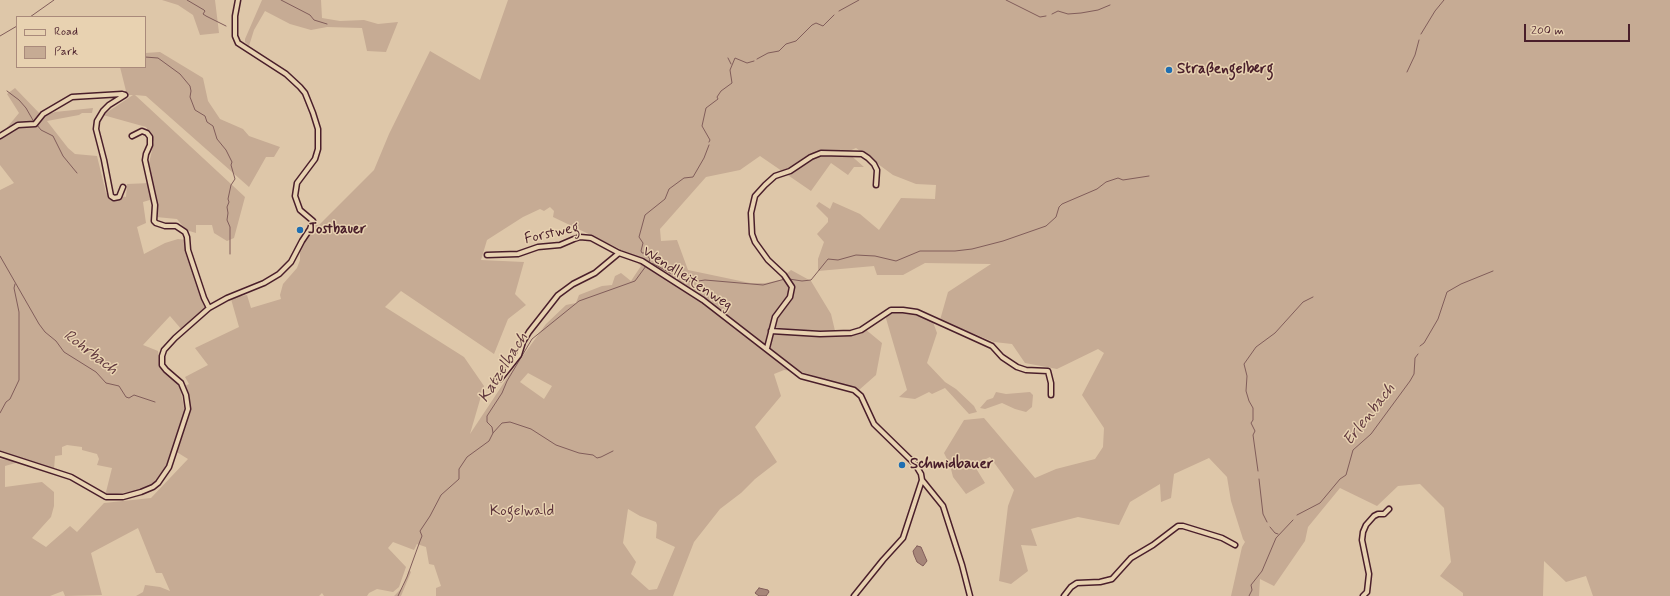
<!DOCTYPE html>
<meta charset="utf-8">
<style>
body{margin:0}
#map{position:relative;width:1670px;height:596px;overflow:hidden;background:#dec7a9;font-family:Mynerve,sans-serif}
canvas{display:block}
.legend{position:absolute;left:16px;top:16px;width:130px;height:52px;box-sizing:border-box;background:#e8d2b1;border:1px solid #a98a7b;margin:0;padding:5px 7px;list-style:none;font-size:12px;color:#4a1f2b}
.legend li{display:flex;align-items:center;gap:8px;height:20px}
.legend b{width:20px;border:1px solid #a98a7b}
.scale{position:absolute;left:1524px;top:24px;width:106px;height:18px;box-sizing:border-box;border:2px solid #4a1f2b;border-top:0;padding-left:5px;font-size:12px;line-height:14px;white-space:nowrap;color:#4a1f2b;-webkit-text-stroke:3px #e8d2b1;paint-order:stroke}
</style>
<div id="map">
<canvas width="1670" height="596"></canvas>
<ul class="legend">
<li><b style="height:5px;background:#e8d2b1"></b>Road</li>
<li><b style="height:11px;background:#c6ab94"></b>Park</li>
</ul>
<div class="scale">200 m</div>
</div>
<script>
const c = document.querySelector('canvas').getContext('2d');
c.lineJoin = 'round';
function fill(path, color) {
  c.fillStyle = color;
  c.fill(path, 'evenodd');
}
function shape(rows) {
  const path = new Path2D();
  for (const r of rows) {
    path.moveTo(r[0], r[1]);
    for (let i = 2; i < r.length; i += 2) path.lineTo(r[i], r[i + 1]);
  }
  return path;
}
function trace(path, color, width, dash) {
  c.strokeStyle = color;
  c.lineWidth = width;
  c.lineCap = dash ? 'butt' : 'round';
  c.setLineDash(dash || []);
  c.stroke(path);
}
function label(font, color, halo, rows, align = 'center') {
  c.font = font + ' Mynerve,sans-serif';
  c.lineWidth = 3;
  c.setLineDash([]);
  c.textBaseline = 'middle';
  c.strokeStyle = halo;
  c.fillStyle = color;
  for (const [text, x, y, turn = 0] of rows) {
    c.save();
    c.translate(x, y);
    c.rotate((+turn || 0) * Math.PI / 180);
    c.textAlign = isNaN(turn) ? turn : align;
    if (halo) c.strokeText(text, 0, 0);
    c.fillText(text, 0, 0);
    c.restore();
  }
}
fill(shape([
 [162,0,215,0,219,33,200,35,193,15,178,5],
 [262,0,321,0,322,18,340,21,364,20,378,24,398,22,386,52,367,51,362,28,327,27,311,30,290,24,265,11,254,30,249,46,245,42,245,39],
 [508,0,1670,0,1670,596,1593,596,1586,576,1566,582,1544,561,1543,596,1463,596,1463,593,1440,576,1451,562,1444,508,1420,484,1398,486,1377,506,1340,488,1308,527,1305,541,1274,586,1260,579,1259,596,1231,596,1242,547,1245,542,1243,539,1231,501,1227,477,1209,458,1174,474,1171,498,1161,502,1160,484,1130,502,1119,525,1078,517,1031,529,1037,546,1021,545,1028,571,1011,584,999,581,1008,506,1014,490,990,457,974,465,985,483,966,494,953,477,950,465,944,453,964,420,984,418,1035,478,1056,469,1095,459,1103,447,1104,428,1082,395,1104,353,1098,349,1057,369,1025,363,1012,344,994,342,940,320,948,292,991,264,925,263,903,275,877,275,874,266,818,271,818,259,824,242,817,234,828,222,828,218,816,206,819,202,830,209,833,202,860,214,879,230,901,198,935,199,936,185,916,184,893,175,856,148,847,152,864,167,854,167,848,175,831,163,811,191,760,156,740,170,706,177,660,229,661,241,677,240,688,270,750,283,766,283,784,279,785,275,791,270,811,281,831,314,836,335,865,329,882,343,876,375,859,390,802,372,784,370,774,374,781,396,755,427,777,462,755,479,741,493,720,509,694,542,673,596,436,596,436,588,441,586,434,565,429,564,426,547,417,544,414,550,393,542,388,548,406,567,399,587,393,592,377,589,369,593,367,596,324,596,322,593,319,596,136,596,143,592,145,585,160,587,170,591,162,573,156,573,138,528,91,553,102,595,65,596,63,591,50,596,0,596,0,459,19,462,5,466,5,487,42,482,54,492,54,506,51,517,32,538,46,547,70,526,77,532,104,503,151,498,188,459,175,451,184,429,190,404,189,395,185,386,189,384,185,377,208,365,195,348,239,327,231,299,234,297,247,295,251,308,281,299,280,295,283,284,297,268,300,260,300,247,313,224,319,225,374,170,389,134,430,51,480,80],
 [550,207,554,211,553,217,620,249,641,266,631,281,621,273,615,276,612,285,602,286,579,295,576,303,566,305,546,324,509,375,470,434,484,386,464,357,385,307,401,291,494,354,508,319,526,305,515,294,524,262,481,260,487,240,523,217,540,209,544,211],
 [528,373,552,386,544,399,520,382],
 [628,509,640,516,656,522,657,525,656,538,675,547,657,589,649,590,631,574,636,562,623,543],
 [160,52,203,78,208,101,220,119,243,129,249,136,280,147,274,157,266,157,249,187,146,96,135,95,245,197,234,238,227,241,214,233,212,225,196,225,196,233,186,230,177,219,156,217,156,199,149,163,154,142,146,127,103,115,133,95,127,95,120,67,145,67,145,53],
 [15,88,42,116,55,112,93,108,92,113,82,113,79,115,47,121,68,148,75,154,97,156,106,193,126,197,127,184,151,183,153,199,143,202,146,223,137,227,144,254,165,243,178,239,186,240,207,307,182,330,170,316,143,345,158,351,160,365,167,375,176,381,180,388,185,412,168,465,163,475,151,486,140,490,105,496,112,468,97,465,99,459,97,454,82,450,82,447,67,445,62,447,62,455,55,456,54,470,0,453,0,190,14,183,0,165,0,136,19,113,7,94],
 [895,311,905,311,917,314,933,322,937,333,927,363,945,382,956,389,974,406,977,412,969,414,945,388,932,394,929,392,915,399,899,397,907,390,885,315],
 [996,392,1006,394,1030,392,1033,395,1032,407,1026,412,1015,409,1002,403,985,409,980,408,987,400,993,398],
 [409,570,411,572,401,596,394,596,403,587]
]), '#c6ab94');
const water = shape([
 [917,546,921,547,927,561,923,566,917,562,914,555,913,551,917,546],
 [759,588,768,590,769,592,766,596,759,596,755,593,759,588]
]);
fill(water, '#a68679');
trace(water, '#815d5a', 1);
trace(shape([
 [187,0,204,10,205,11,203,14,206,16,226,26],
 [281,0,310,15,314,20,327,24],
 [1006,0,1040,17,1046,16],
 [839,11,859,0],
 [1052,14,1058,11,1068,14,1081,13,1098,10,1110,5],
 [30,17,54,0],
 [1421,34,1435,11,1444,0],
 [0,36,17,26],
 [145,57,158,58,180,74,190,86,191,91,190,97,195,110,205,116,207,122,213,126,217,139,226,150,232,162,231,165,235,179,231,185,228,199,229,202,227,207,228,213,227,220,230,227,230,254],
 [728,58,731,64],
 [757,59,768,53,779,51,786,44,796,41,812,25,816,23,823,26,834,15],
 [1407,72,1415,55,1419,40],
 [7,91,19,100,26,108,34,122],
 [37,125,41,130,53,136,63,156,77,173],
 [709,142,710,140,702,126,706,108,718,99,717,97,721,91,732,83,730,70,735,58,747,63,754,61],
 [0,256,39,324,45,332,56,341,64,352,96,372,106,383,119,386,126,397,129,398,134,395,155,402],
 [648,263,654,264,670,273,679,275,691,282,705,280,763,285,785,279],
 [648,264,650,259,645,253,642,253,641,251,643,243,639,237,645,215,665,199,669,189,684,178,693,177,704,158,709,145],
 [789,279,802,281,811,280,828,259,838,260,856,255,875,256,896,261,920,251,955,251,972,249,1003,241,1046,226,1056,217,1059,207,1062,204,1097,189,1106,182,1118,178,1123,180,1149,176],
 [1420,346,1424,343,1438,319,1447,292,1461,284,1493,271],
 [0,413,6,402,10,399,19,380,19,312,14,288,15,284],
 [493,433,502,423,510,422,531,429,556,445,579,453,593,455,597,458,601,457,613,451],
 [1258,471,1253,435,1255,431,1251,423,1253,420,1253,408,1249,401,1246,391,1247,376,1244,364,1256,347,1275,333,1303,302,1313,297],
 [1259,479,1263,514,1267,522],
 [1297,515,1320,503,1340,479,1346,475,1353,450,1371,434,1410,381,1414,374,1415,358,1418,354],
 [1270,527,1275,533,1278,534],
 [398,596,407,577,420,541,422,536,420,531,430,516,441,495,459,479,459,469,467,457,489,441,493,433,492,427,487,422,487,416,502,393,507,381,532,339,579,301,635,281,646,266],
 [1249,596,1252,590,1251,585,1262,571,1276,538,1293,520]
]), '#815d5a', 1);
const minor = shape([
 [0,136,18,125,35,124,43,114,72,97,122,94,125,95],
 [132,136,142,131,147,133,150,137,150,145,146,154,145,160,155,205,154,221,156,223,165,226,176,226,185,232,187,237,188,250,204,298,209,308],
 [123,187,119,197,114,198,111,196,104,160,96,129,97,121,103,111,109,105,125,95],
 [487,255,518,254,538,247,560,245,574,239,580,237,591,238,619,253,642,261,703,300,801,376,854,390,861,396,874,424,915,464,921,474,922,480,903,538,883,560,854,596],
 [771,331,820,334,851,333,861,330,891,310,903,310,917,312,992,346,1002,357,1017,367,1026,370,1048,371,1051,383,1051,395],
 [767,348,775,317,790,297,792,287,784,275,768,260,755,242,752,234,751,213,755,196,765,185,775,176,790,171,811,157,821,153,862,154,868,158,874,164,877,170,876,185],
 [500,379,519,355,523,342,529,332,558,295,573,284,595,273,619,253],
 [0,454,71,477,106,497,123,497,141,492,153,487,158,483,169,467,188,409,186,395,181,383,166,370,162,365,162,356,164,350,175,338,209,308,227,298,264,283,279,274,291,262,302,241,310,229,313,221,300,210,295,196,297,183,315,159,318,149,318,129,313,113,305,93,300,87,286,74,238,43,235,36,235,16,238,0],
 [922,480,943,506,962,565,970,596],
 [1064,596,1071,587,1077,583,1100,582,1112,579,1131,558,1153,545,1178,526,1183,526,1222,538,1235,545],
 [1363,596,1367,592,1369,574,1362,540,1363,532,1366,525,1374,516,1378,514,1384,514,1389,509]
]);
trace(minor, '#4a1f2b', 7);
trace(minor, '#e8d2b1', 4);
for (const [x, y, r, color] of [
 [1169,70,4,"#1f6fb2"],
 [300,230,4,"#1f6fb2"],
 [902,465,4,"#1f6fb2"]
]) {
  const dot = new Path2D();
  dot.arc(x, y, r, 0, 2 * Math.PI);
  c.fillStyle = color;
  c.fill(dot);
  trace(dot, '#e8d2b1', 1.5);
}
label('bold 15px', '#4a1f2b', '#e8d2b1', [
 ["Straßengelberg",1177,70],
 ["Jostbauer",308,230],
 ["Schmidbauer",910,465]
], 'left');
label('15px', '#4a1f2b', '#e8d2b1', [
 ["Forstweg",552,234,-13],
 ["Wendlleitenweg",687,279,33]
]);
label('15px', '#5d343b', '#e8d2b1', [
 ["Kogelwald",522,512]
]);
label('italic 16px', '#61393e', '#e8d2b1', [
 ["Rohrbach",90,353,37],
 ["Katzelbach",504,368,-58],
 ["Erlenbach",1370,415,-52]
]);
</script>
